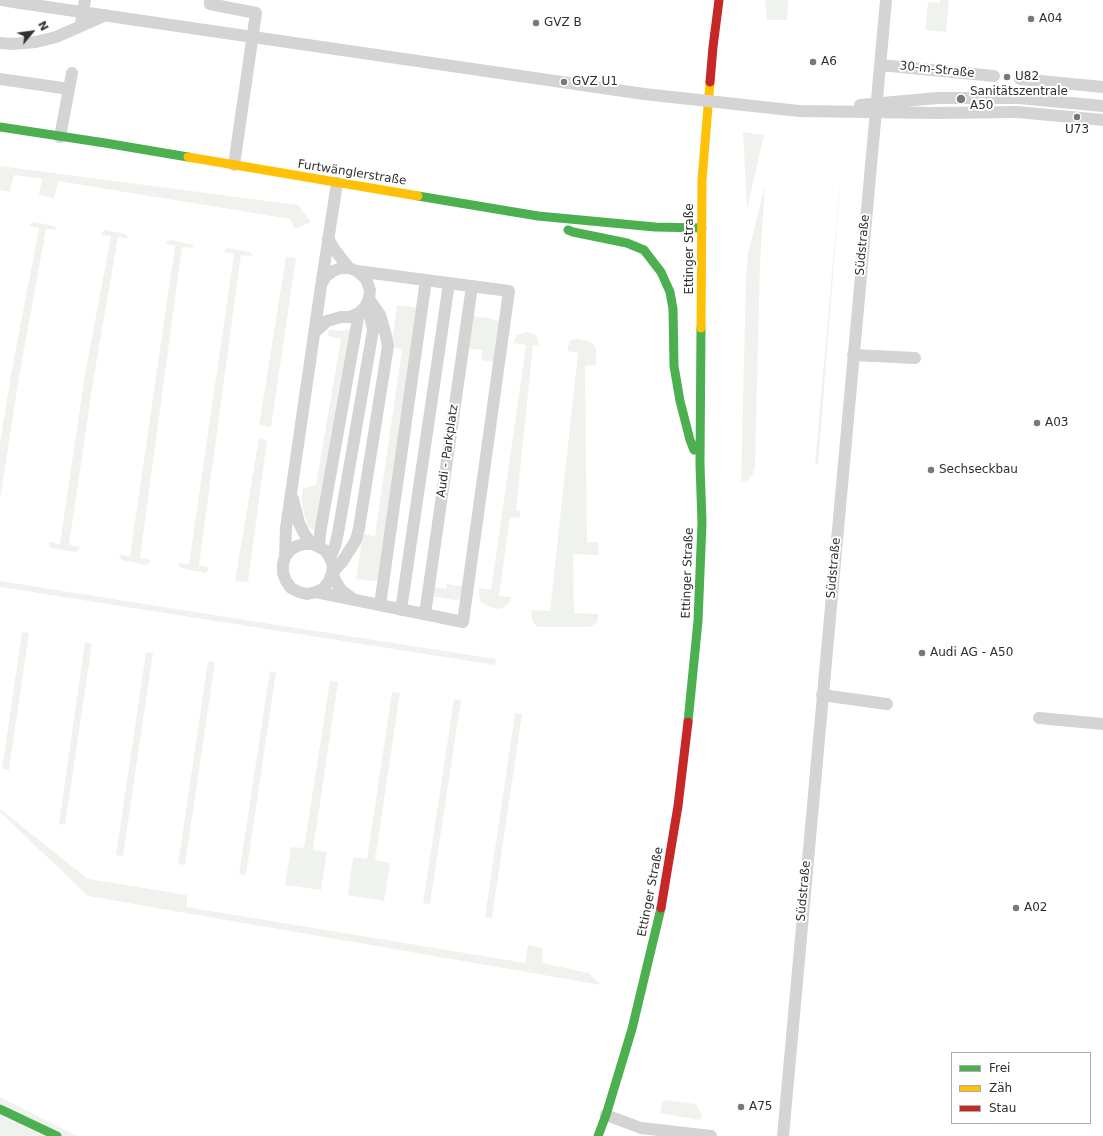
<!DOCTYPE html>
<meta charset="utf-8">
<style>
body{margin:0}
#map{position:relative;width:1103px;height:1136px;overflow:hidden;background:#fff;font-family:"DejaVu Sans",sans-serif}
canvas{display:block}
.legend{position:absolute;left:951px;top:1052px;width:140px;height:72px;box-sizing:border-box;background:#fff;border:1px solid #acacac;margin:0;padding:5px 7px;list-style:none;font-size:12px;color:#2f2f2f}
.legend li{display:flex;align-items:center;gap:8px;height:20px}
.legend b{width:20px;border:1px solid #acacac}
.north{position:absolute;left:12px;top:12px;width:40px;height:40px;-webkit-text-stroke:3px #fff;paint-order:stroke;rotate:61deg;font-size:11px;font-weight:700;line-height:16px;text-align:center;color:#2f2f2f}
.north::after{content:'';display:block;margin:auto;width:14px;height:18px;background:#2f2f2f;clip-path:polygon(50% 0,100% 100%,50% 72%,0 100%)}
</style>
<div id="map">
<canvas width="1103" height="1136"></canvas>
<ul class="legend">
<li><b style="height:5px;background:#4caf50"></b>Frei</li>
<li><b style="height:5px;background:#ffc107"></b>Zäh</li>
<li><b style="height:5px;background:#c62828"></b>Stau</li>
</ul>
<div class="north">N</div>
</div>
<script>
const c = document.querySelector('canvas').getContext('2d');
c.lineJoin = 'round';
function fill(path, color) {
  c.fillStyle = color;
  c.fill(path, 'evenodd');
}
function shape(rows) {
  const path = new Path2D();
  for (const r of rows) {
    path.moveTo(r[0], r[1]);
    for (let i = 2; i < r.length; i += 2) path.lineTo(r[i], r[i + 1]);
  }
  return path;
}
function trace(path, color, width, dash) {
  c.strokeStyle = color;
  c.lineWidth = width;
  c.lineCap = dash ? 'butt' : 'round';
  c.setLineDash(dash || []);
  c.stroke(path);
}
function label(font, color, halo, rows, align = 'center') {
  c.font = font + ' "DejaVu Sans",sans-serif';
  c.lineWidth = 4;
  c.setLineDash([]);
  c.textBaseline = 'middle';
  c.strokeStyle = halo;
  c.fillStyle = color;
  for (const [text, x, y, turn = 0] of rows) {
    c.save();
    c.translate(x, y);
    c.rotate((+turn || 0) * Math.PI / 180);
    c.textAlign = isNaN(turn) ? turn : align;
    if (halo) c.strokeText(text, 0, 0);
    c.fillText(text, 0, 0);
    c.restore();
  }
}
fill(shape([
 [765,0,788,0,787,20,767,20],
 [940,0,949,0,946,32,925,30,928,2,940,3],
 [743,132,764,135,747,209],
 [842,161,818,465,815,463],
 [0,166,298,205,311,222,295,229,290,219,58,181,54,198,39,195,42,179,14,175,10,192,0,190],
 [765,184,760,264,755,466,753,474,748,480,741,483,746,278,748,255],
 [33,222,55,226,57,230,46,229,19,377,0,500,0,442,11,375,39,228,29,226,30,224],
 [105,230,126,234,129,239,118,237,94,376,69,545,80,547,79,550,76,552,51,548,49,545,49,542,60,544,85,374,111,236,101,235,102,232],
 [170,240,191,244,194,248,182,247,140,558,151,560,149,563,146,565,122,560,119,556,119,555,130,556,175,246,166,244,167,241],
 [228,248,250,252,253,256,241,255,199,565,209,567,208,571,205,573,181,568,178,564,178,563,189,564,234,254,224,252,225,249],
 [286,257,296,258,271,427,259,425],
 [397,305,419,308,379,577,377,580,371,581,356,579,363,534,375,536,402,349,391,347],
 [473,316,494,319,499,322,495,362,481,360,482,350,467,348],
 [352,328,317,529,312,530,308,526,305,517,302,505,302,496,303,488,316,485,341,339,328,336,329,330,343,331],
 [526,332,534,334,537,337,539,346,533,345,516,510,520,511,520,516,518,518,510,517,499,596,511,597,510,601,507,605,503,608,498,609,489,607,485,605,481,602,479,593,479,588,491,590,526,345,513,343,517,335],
 [576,339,589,341,595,346,596,350,596,365,585,366,587,542,598,542,599,555,573,554,574,613,598,614,598,620,597,623,593,625,590,627,540,627,536,626,532,620,531,610,550,611,578,353,568,351,568,345,571,340],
 [259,438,267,440,248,582,235,581],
 [0,581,252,621,496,659,495,665,0,587],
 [447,584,465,587,463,597,457,600,454,600,431,596,432,587,446,589],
 [22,632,29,633,9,770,2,769],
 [85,642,92,644,65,825,59,824],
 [146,652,153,653,123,856,116,855],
 [208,661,215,662,185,865,178,864],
 [270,671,276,672,246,875,239,874],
 [330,681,338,682,313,850,327,852,321,890,285,885,291,847,304,848],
 [392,692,400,693,375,860,390,863,384,901,348,895,353,857,367,859],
 [454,699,461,700,430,904,423,903],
 [515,713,522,714,492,918,485,917],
 [0,809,88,879,187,895,187,907,525,963,528,945,543,948,542,963,589,973,601,985,88,896,0,812],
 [0,1097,77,1136,0,1136],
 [664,1100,696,1104,702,1115,700,1120,660,1113,662,1103]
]), '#f0f3ed');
trace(shape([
 [2,0,20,3],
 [210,0,210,4,256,13,234,165],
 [81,23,85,0],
 [880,65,994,76],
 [0,79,69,89],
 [1020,79,1103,87],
 [1019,98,1103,106],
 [1017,112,1103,120],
 [60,137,72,73],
 [328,238,334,249,349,268],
 [315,332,327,321,341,317,350,317,359,313,365,307,369,299,370,290,366,279,357,271],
 [853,355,915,358],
 [293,499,299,523,305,535,312,544],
 [319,547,320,533,359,313],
 [285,557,290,550,297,546,304,544,312,544,319,547,326,551,330,558,333,565,332,573,329,581,324,588,316,592,307,594,299,592,291,588,286,581,283,573,283,564,285,557,286,528,320,293,337,183],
 [330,558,335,546,338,533,373,330,370,316,365,307],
 [332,573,342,562,356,540,359,528,388,346,385,332,380,315,369,299],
 [332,573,336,582,341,590,352,598],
 [316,592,463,622,509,291,357,271,349,268,341,268,333,271,326,276,322,283],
 [380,605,426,280],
 [401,610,449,283],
 [425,614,472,286],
 [822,695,887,704],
 [1039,718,1103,724],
 [606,1115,641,1128,711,1136],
 [783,1136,886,0]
]), '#d4d4d4', 12);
trace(shape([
 [0,127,105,143,188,157],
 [418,196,538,216,655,227,702,228],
 [568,230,573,232,627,243,644,250,661,272,670,292,673,309,674,366,680,401,690,440,694,450],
 [688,722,698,621,702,523,700,464,701,328],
 [0,1109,57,1136],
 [598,1136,606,1115,632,1029,661,908]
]), '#4caf50', 9);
trace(shape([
 [188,157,418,196],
 [701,328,702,180,710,82]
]), '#ffc107', 9);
trace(shape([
 [710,82,713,47,719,0],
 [661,908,678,806,688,722]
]), '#c62828', 9);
trace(shape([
 [20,3,644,94,799,111,936,113,1017,112],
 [0,43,12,44,36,42,56,37,106,15],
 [860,105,937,98,1019,98]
]), '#d4d4d4', 12);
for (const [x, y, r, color] of [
 [1031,19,4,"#787878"],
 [536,23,4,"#787878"],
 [813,62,4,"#787878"],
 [1007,77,4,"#787878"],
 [564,82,4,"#787878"],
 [961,99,5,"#787878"],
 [1077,117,4,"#787878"],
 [1037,423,4,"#787878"],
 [931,470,4,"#787878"],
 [922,653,4,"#787878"],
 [1016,908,4,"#787878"],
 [741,1107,4,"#787878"]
]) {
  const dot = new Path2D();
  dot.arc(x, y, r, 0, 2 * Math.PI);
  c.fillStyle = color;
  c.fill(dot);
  trace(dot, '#fff', 1.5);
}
label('12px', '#2f2f2f', '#fff', [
 ["A04",1039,19],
 ["GVZ B",544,23],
 ["A6",821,62],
 ["U82",1015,77],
 ["GVZ U1",572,82],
 ["Sanitätszentrale",970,92],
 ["A50",970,106],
 ["U73",1077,130,"center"],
 ["A03",1045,423],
 ["Sechseckbau",939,470],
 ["Audi AG - A50",930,653],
 ["A02",1024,908],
 ["A75",749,1107]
], 'left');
label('12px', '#2f2f2f', '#fff', [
 ["30-m-Straße",937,70,6],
 ["Furtwänglerstraße",352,173,9],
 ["Südstraße",863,245,-85],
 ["Ettinger Straße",690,249,-90],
 ["Audi - Parkplatz",448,451,-82],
 ["Südstraße",834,568,-85],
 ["Ettinger Straße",688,573,-88],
 ["Südstraße",804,891,-85],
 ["Ettinger Straße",651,892,-79]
]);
</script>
